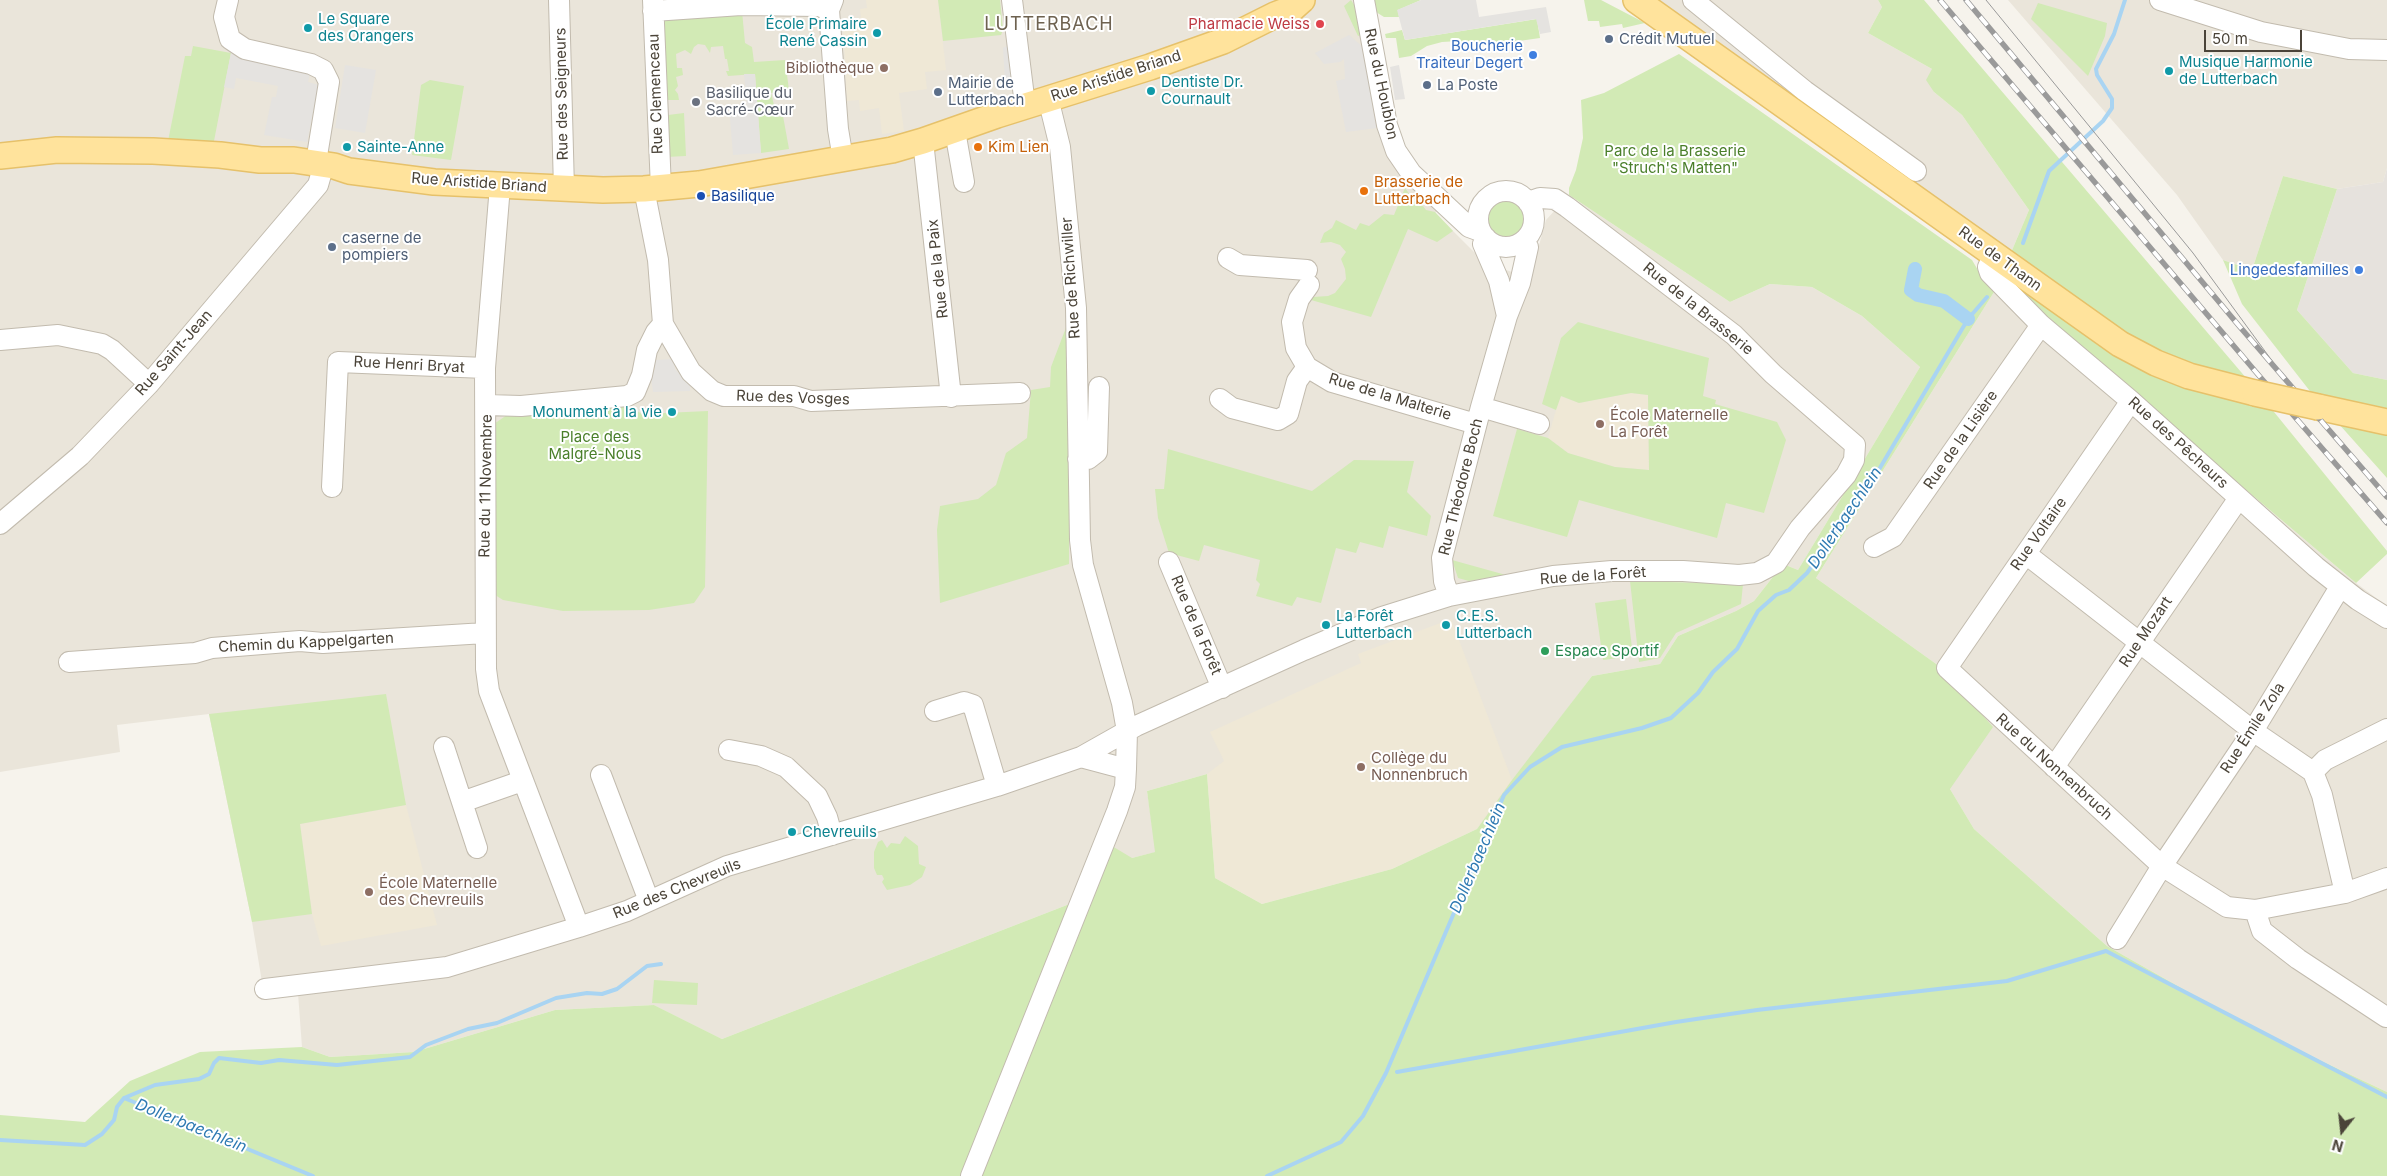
<!DOCTYPE html>
<meta charset="utf-8">
<style>
body{margin:0}
#map{position:relative;width:2387px;height:1176px;overflow:hidden;background:#f6f3ec;font-family:Inter,sans-serif}
canvas{display:block}
.north{position:absolute;left:2317px;top:1106px;width:50px;height:50px;-webkit-text-stroke:4px #fff;paint-order:stroke;rotate:196deg;font-size:14px;font-weight:700;line-height:20px;text-align:center;color:#4b4439}
.north::after{content:'';display:block;margin:auto;width:18px;height:22px;background:#4b4439;clip-path:polygon(50% 0,100% 100%,50% 72%,0 100%)}
.scale{position:absolute;left:2204px;top:30px;width:98px;height:22px;box-sizing:border-box;border:2px solid #4b4439;border-top:0;padding-left:6px;font-size:15px;line-height:18px;white-space:nowrap;color:#4b4439;-webkit-text-stroke:4px #fff;paint-order:stroke}
</style>
<div id="map">
<canvas width="2387" height="1176"></canvas>
<div class="north">N</div>
<div class="scale">50 m</div>
</div>
<script>
const c = document.querySelector('canvas').getContext('2d');
c.lineJoin = 'round';
function fill(path, color) {
  c.fillStyle = color;
  c.fill(path, 'evenodd');
}
function shape(rows) {
  const path = new Path2D();
  for (const r of rows) {
    if (r.length === 3) {
      path.moveTo(r[0] + r[2], r[1]);
      path.arc(r[0], r[1], r[2], 0, 2 * Math.PI);
      continue;
    }
    path.moveTo(r[0], r[1]);
    for (let i = 2; i < r.length; i += 2) path.lineTo(r[i], r[i + 1]);
  }
  return path;
}
function trace(path, color, width, dash) {
  c.strokeStyle = color;
  c.lineWidth = width;
  c.lineCap = dash ? 'butt' : 'round';
  c.setLineDash(dash || []);
  c.stroke(path);
}
function label(font, color, halo, rows, align = 'center') {
  c.font = font + ' Inter,sans-serif';
  c.lineWidth = 4;
  c.setLineDash([]);
  c.textBaseline = 'middle';
  c.strokeStyle = halo;
  c.fillStyle = color;
  for (const [text, x, y, turn = 0] of rows) {
    c.save();
    c.translate(x, y);
    c.rotate((+turn || 0) * Math.PI / 180);
    c.textAlign = isNaN(turn) ? turn : align;
    if (halo) c.strokeText(text, 0, 0);
    c.fillText(text, 0, 0);
    c.restore();
  }
}
fill(shape([
 [0,0,1367,0,1393,122,1414,164,1449,196,1435,213,1485,263,1530,278,1546,220,1569,195,1730,302,1770,284,1812,287,1862,316,1920,367,1798,570,1783,564,1754,601,1736,611,1678,636,1660,664,1592,676,1477,829,1207,774,1147,791,1156,852,1132,858,1085,898,722,1039,654,1005,555,1010,414,1052,330,1057,302,1047,298,993,264,994,252,922,209,714,117,725,120,752,0,772],
 [1657,0,1878,0,1882,7,1868,33,1932,69,1934,92,1962,115,2029,210,2010,255],
 [2008,0,2387,0,2387,168,2383,182,2337,189,2283,176,2252,270,2223,260,2177,195],
 [2010,290,2356,583,2387,606,2387,1092,2252,1028,2107,946,1974,829,1950,789,1939,666,1816,578,1994,292]
]), '#eae5da');
fill(shape([
 [2387,168,2387,380,2353,373,2297,310,2337,189,2383,182]
]), '#e6e2dd');
fill(shape([
 [866,0,938,0,946,70,925,72,927,89,899,93,904,131,882,134,879,108,860,111,859,100,847,101,843,26,861,17,860,9,867,8],
 [1631,393,1648,395,1649,470,1615,467,1568,453,1548,438,1560,396,1579,403],
 [1451,619,1512,780,1477,829,1392,869,1262,904,1215,878,1207,774,1224,761,1210,732,1361,663,1358,654],
 [406,805,437,925,321,946,312,914,300,824]
]), '#efe8d6');
fill(shape([
 [938,0,1000,0,1003,30,1001,35,943,41],
 [1351,0,1360,14,1364,34,1358,36,1344,6],
 [1374,0,1421,0,1398,10,1399,17,1384,17,1376,12],
 [1584,0,1601,0,1645,23,1623,28,1622,24,1600,27,1599,21,1588,21],
 [1878,0,1924,0,2247,379,2213,372,2147,348,2010,255,2029,210,1962,115,1934,92,1926,80,1932,69,1868,33,1882,7],
 [2038,3,2107,23,2105,36,2088,76,2031,19],
 [742,11,745,43,752,47,754,62,785,60,789,90,771,93,777,117,783,116,789,149,761,153,755,74,728,76,726,71,729,71,727,59,725,59,723,46,711,47,710,53,705,45,698,44,694,47,691,54,685,50,676,54,677,68,682,68,683,75,676,77,678,86,675,90,678,94,679,100,668,100,665,103,663,25,666,19],
 [1537,19,1540,38,1484,46,1459,41,1442,42,1427,46,1411,56,1399,58,1396,38,1386,38,1385,34,1402,30,1405,40],
 [193,46,231,53,214,141,168,141,185,56,191,56],
 [1679,54,1972,260,1985,282,1994,292,1816,578,1939,666,1993,727,1950,789,1974,829,2107,946,2252,1028,2387,1092,2387,1176,0,1176,0,1115,85,1122,130,1081,200,1052,302,1047,330,1057,414,1052,555,1010,654,1005,722,1039,1085,898,1112,846,1132,858,1155,852,1147,791,1207,774,1215,878,1262,904,1392,869,1477,829,1512,780,1592,676,1660,664,1678,636,1736,611,1754,601,1783,564,1798,570,1920,367,1862,316,1812,287,1770,284,1730,302,1569,195,1569,188,1576,170,1583,138,1581,100,1604,93],
 [430,80,464,86,451,160,412,155,421,85],
 [665,113,668,115,684,113,686,156,666,157],
 [2283,176,2337,189,2297,310,2353,373,2387,380,2387,411,2313,395,2242,304,2223,260,2252,270],
 [1405,188,1416,203,1419,201,1426,210,1435,212,1453,231,1437,242,1408,229,1371,317,1311,300,1313,297,1328,296,1335,293,1346,279,1345,269,1341,259,1346,252,1340,245,1331,242,1320,243,1324,233,1332,228,1336,220,1356,230,1360,223,1369,226,1384,214,1394,215],
 [1505,219,21],
 [2020,286,2270,407,2387,551,2387,554,2356,583,2010,290],
 [1070,317,1069,564,940,603,937,530,940,506,978,499,996,485,1006,453,1027,438,1031,390,1050,387,1051,367],
 [1578,322,1709,358,1703,396,1716,400,1715,404,1777,422,1786,440,1764,513,1726,503,1717,538,1579,500,1567,537,1493,516,1517,429,1548,438,1568,453,1615,467,1649,470,1648,395,1631,393,1579,403,1561,396,1556,410,1542,404,1561,338],
 [624,403,642,414,708,411,705,587,694,603,649,610,563,611,503,600,492,593,491,426,507,415],
 [2338,423,2387,435,2387,478],
 [1168,449,1312,491,1354,460,1414,461,1407,492,1431,516,1427,536,1389,526,1383,548,1360,542,1356,553,1336,548,1321,603,1297,597,1292,606,1256,596,1260,584,1256,580,1260,560,1204,545,1199,561,1169,553,1158,518,1155,489,1164,489],
 [1452,560,1506,575,1469,581,1458,578],
 [1630,581,1743,584,1741,604,1676,633,1660,658,1639,662],
 [1626,599,1633,656,1603,660,1595,603],
 [386,694,406,805,300,824,312,914,252,922,209,714],
 [905,836,918,846,919,864,926,867,922,877,910,885,887,890,882,882,884,879,882,875,877,875,874,868,874,852,878,842,882,840,887,848,891,843,900,844],
 [654,980,698,983,697,1005,652,1003]
]), '#d2eab5');
fill(shape([
 [1421,0,1476,0,1479,17,1546,7,1551,32,1540,34,1536,19,1405,40,1397,10],
 [1349,35,1364,48,1377,128,1346,132,1336,81,1345,79,1344,59,1340,62,1324,64,1315,53],
 [1013,43,1014,80,1005,81,1003,48],
 [231,53,310,73,308,82,319,85,307,142,264,135,272,97,276,97,278,86,236,78,234,89,224,87],
 [345,65,376,70,365,133,335,128],
 [1399,65,1405,99,1395,100,1390,67],
 [744,74,755,74,761,153,733,155,729,107,747,105],
 [673,359,675,369,690,385,690,391,653,392,650,370,655,370,655,360]
]), '#e5e3e0');
trace(shape([
 [2023,243,2049,171,2103,121,2112,108,2112,99,2097,75,2096,69,2114,34,2125,0],
 [1397,1072,1676,1022,1757,1010,2007,981,2106,951,2387,1097],
 [124,1098,155,1085,199,1079,209,1074,214,1063,219,1058,261,1063,279,1060,337,1065,410,1057,426,1045,468,1029,497,1023,556,998,587,993,602,994,617,989,647,966,661,964],
 [124,1098,313,1176],
 [0,1140,85,1145,102,1134,114,1120,117,1107,124,1098],
 [1267,1176,1341,1142,1363,1116,1386,1073,1504,795,1530,767,1562,747,1642,728,1671,718,1698,693,1713,672,1737,649,1758,611,1776,595,1789,590,1807,573,1871,483,1968,319,1987,297]
]), '#a9d4f2', 4);
trace(shape([
 [1915,269,1911,290,1918,295,1944,301,1968,319]
]), '#a9d4f2', 14);
const minor = shape([
 [228,0,224,17,230,39,245,49,311,64,323,70,329,82,316,162],
 [559,0,564,189],
 [653,0,661,188],
 [833,0,829,10,838,129,843,159],
 [1012,0,1025,105],
 [1364,0,1387,125,1396,151,1411,173,1469,227,1480,231],
 [1693,0,1805,91,1916,171],
 [2160,0,2261,32,2349,49,2387,50],
 [653,11,741,5,819,6,829,10],
 [955,131,964,182],
 [923,141,951,397],
 [500,186,485,368,486,669,489,691,579,927],
 [1506,219,28],
 [1486,238,1483,244,1499,281,1507,316],
 [1994,255,1988,267,1990,273,2041,325,2131,401,2316,567,2358,600,2387,618],
 [1228,258,1240,265,1307,270],
 [1309,285,1299,299,1292,322,1296,348,1307,367,1332,382,1476,424],
 [663,324,691,372,712,391,724,396,794,396,811,401,1020,393],
 [0,340,58,335,102,344,112,350,149,384],
 [1220,399,1232,408,1278,420,1288,414,1297,381,1307,367],
 [2131,401,1947,668,2162,866,2227,907,2255,910,2345,893,2387,878],
 [487,405,521,406,627,396,635,392,642,375,647,350,656,332,663,324,658,260,644,189],
 [1481,407,1539,424],
 [1078,459,1088,459,1097,452,1099,387],
 [332,487,338,362,485,368],
 [0,524,80,456,149,384,318,185,324,164],
 [1874,547,1893,537,2041,325],
 [2026,554,2253,731,2313,772,2322,795,2345,893],
 [1169,562,1222,688],
 [1449,596,1444,581,1442,558,1481,407,1507,316,1520,283,1528,247,1524,241],
 [69,662,195,653,212,648,300,641,323,643,485,633],
 [935,711,964,702,973,705,997,786],
 [444,747,477,848],
 [729,750,761,756,786,767,817,796,827,817,832,835],
 [1081,757,1126,769],
 [2054,767,2239,498],
 [2313,772,2325,760,2387,729],
 [601,775,649,901],
 [462,802,522,781],
 [2255,910,2262,931,2298,959,2386,1017],
 [2117,939,2162,866,2253,731,2340,587],
 [265,989,447,967,579,927,627,911,727,866,997,786,1081,757,1136,726,1304,650,1382,617,1449,596,1553,576,1612,571,1683,571,1739,575,1757,573,1776,563,1800,528,1846,475,1854,460,1855,445,1773,374,1734,335,1567,207,1555,199,1540,198,1528,202],
 [971,1176,1117,811,1125,787,1126,769,1127,731,1122,703,1083,565,1080,540,1076,308,1060,147,1048,98]
]);
const major = shape([
 [1636,0,2120,344,2156,363,2189,376,2255,393],
 [0,156,57,150,153,151,220,155,260,160,294,160,334,166,349,171,434,182,603,190,644,189,699,184,892,150,923,141,997,115,1150,67,1223,41,1275,15,1293,8,1302,0],
 [2318,407,2387,422]
]);
trace(minor, '#c2bbae', 22);
trace(major, '#e6c16a', 28);
trace(minor, '#fff', 20);
trace(major, '#ffe39c', 25);
trace(shape([
 [1986,0,2193,253,2292,388]
]), '#9a9a9a', 1);
const rail = shape([
 [1940,0,2261,378,2387,523],
 [1966,0,2240,327,2387,497]
]);
trace(rail, '#9a9a9a', 5.5);
trace(rail, '#fff', 4, [11]);
const majorBridge = shape([
 [2255,393,2318,407]
]);
trace(majorBridge, '#e6c16a', 28, []);
trace(majorBridge, '#ffe39c', 25);
for (const [x, y, r, color] of [
 [1320,24,5,"#e0444e"],
 [308,28,5,"#0f9aa8"],
 [877,33,5,"#0f9aa8"],
 [1609,39,5,"#5c6f8a"],
 [1533,55,5,"#3f7fe0"],
 [884,68,5,"#8d6e63"],
 [2169,71,5,"#0f9aa8"],
 [1427,85,5,"#5c6f8a"],
 [1151,91,5,"#0f9aa8"],
 [938,92,5,"#5c6f8a"],
 [696,102,5,"#6b7280"],
 [347,147,5,"#0f9aa8"],
 [978,147,5,"#e8710a"],
 [1364,191,5,"#e8710a"],
 [701,196,5,"#1a4fb4"],
 [332,247,5,"#5c6f8a"],
 [2359,270,5,"#3f7fe0"],
 [672,412,5,"#0f9aa8"],
 [1600,424,5,"#8d6e63"],
 [1326,625,5,"#0f9aa8"],
 [1446,625,5,"#0f9aa8"],
 [1545,651,5,"#2e9e5b"],
 [1361,767,5,"#8d6e63"],
 [792,832,5,"#0f9aa8"],
 [369,892,5,"#8d6e63"]
]) {
  const dot = new Path2D();
  dot.arc(x, y, r, 0, 2 * Math.PI);
  c.fillStyle = color;
  c.fill(dot);
  trace(dot, '#fff', 2);
}
label('15px', '#0d838f', '#fff', [
 ["Le Square",318,19],
 ["des Orangers",318,36],
 ["École Primaire",867,24,"right"],
 ["René Cassin",867,41,"right"],
 ["Musique Harmonie",2179,62],
 ["de Lutterbach",2179,79],
 ["Dentiste Dr.",1161,82],
 ["Cournault",1161,99],
 ["Sainte-Anne",357,147],
 ["Monument à la vie",662,412,"right"],
 ["La Forêt",1336,616],
 ["Lutterbach",1336,633],
 ["C.E.S.",1456,616],
 ["Lutterbach",1456,633],
 ["Chevreuils",802,832]
], 'left');
label('15px', '#be3a42', '#fff', [
 ["Pharmacie Weiss",1310,24]
], 'right');
label('15px', '#4e5e75', '#fff', [
 ["Crédit Mutuel",1619,39],
 ["Mairie de",948,83],
 ["Lutterbach",948,100],
 ["La Poste",1437,85],
 ["caserne de",342,238],
 ["pompiers",342,255]
], 'left');
label('15px', '#366cbe', '#fff', [
 ["Boucherie",1523,46],
 ["Traiteur Degert",1523,63],
 ["Lingedesfamilles",2349,270]
], 'right');
label('15px', '#785e54', '#fff', [
 ["Bibliothèque",874,68,"right"],
 ["École Maternelle",1610,415],
 ["La Forêt",1610,432],
 ["Collège du",1371,758],
 ["Nonnenbruch",1371,775],
 ["École Maternelle",379,883],
 ["des Chevreuils",379,900]
], 'left');
label('15px', '#4b4439', '#fff', [
 ["Rue Aristide Briand",1116,76,-18],
 ["Rue du Houblon",1381,84,78],
 ["Rue des Seigneurs",562,94,-91],
 ["Rue Clemenceau",656,94,-92],
 ["Rue Aristide Briand",479,183,4],
 ["Rue de Thann",2000,259,36],
 ["Rue de la Paix",938,269,-96],
 ["Rue de Richwiller",1071,278,-94],
 ["Rue de la Brasserie",1698,309,39],
 ["Rue Saint-Jean",174,353,-49],
 ["Rue Henri Bryat",409,365,3],
 ["Rue de la Malterie",1390,397,17],
 ["Rue des Vosges",793,398,2],
 ["Rue de la Lisière",1961,440,-55],
 ["Rue des Pêcheurs",2178,443,42],
 ["Rue du 11 Novembre",486,486,-89],
 ["Rue Théodore Boch",1461,487,-76],
 ["Rue Voltaire",2039,534,-55],
 ["Rue de la Forêt",1593,576,-4],
 ["Rue de la Forêt",1196,625,67],
 ["Rue Mozart",2146,632,-56],
 ["Chemin du Kappelgarten",306,643,-3],
 ["Rue Émile Zola",2253,728,-57],
 ["Rue du Nonnenbruch",2054,767,42],
 ["Rue des Chevreuils",677,889,-22]
]);
label('15px', '#5b616d', '#fff', [
 ["Basilique du",706,93],
 ["Sacré-Cœur",706,110]
], 'left');
label('15px', '#c56008', '#fff', [
 ["Kim Lien",988,147],
 ["Brasserie de",1374,182],
 ["Lutterbach",1374,199]
], 'left');
label('15px', '#4a7f2a', '#fff', [
 ["Parc de la Brasserie",1675,151],
 ["\"Struch's Matten\"",1675,168],
 ["Place des",595,437],
 ["Malgré-Nous",595,454]
]);
label('15px', '#164399', '#fff', [
 ["Basilique",711,196]
], 'left');
label('15px', '#27864d', '#fff', [
 ["Espace Sportif",1555,651]
], 'left');
label('italic 16px', '#2e7ab2', '#fff', [
 ["Dollerbaechlein",1845,518,-56],
 ["Dollerbaechlein",1478,858,-67],
 ["Dollerbaechlein",191,1126,22]
]);
c.letterSpacing = '1px';
label('18px', '#6e6250', '#fff', [
 ["LUTTERBACH",1049,25]
]);
c.letterSpacing = '0px';
</script>
